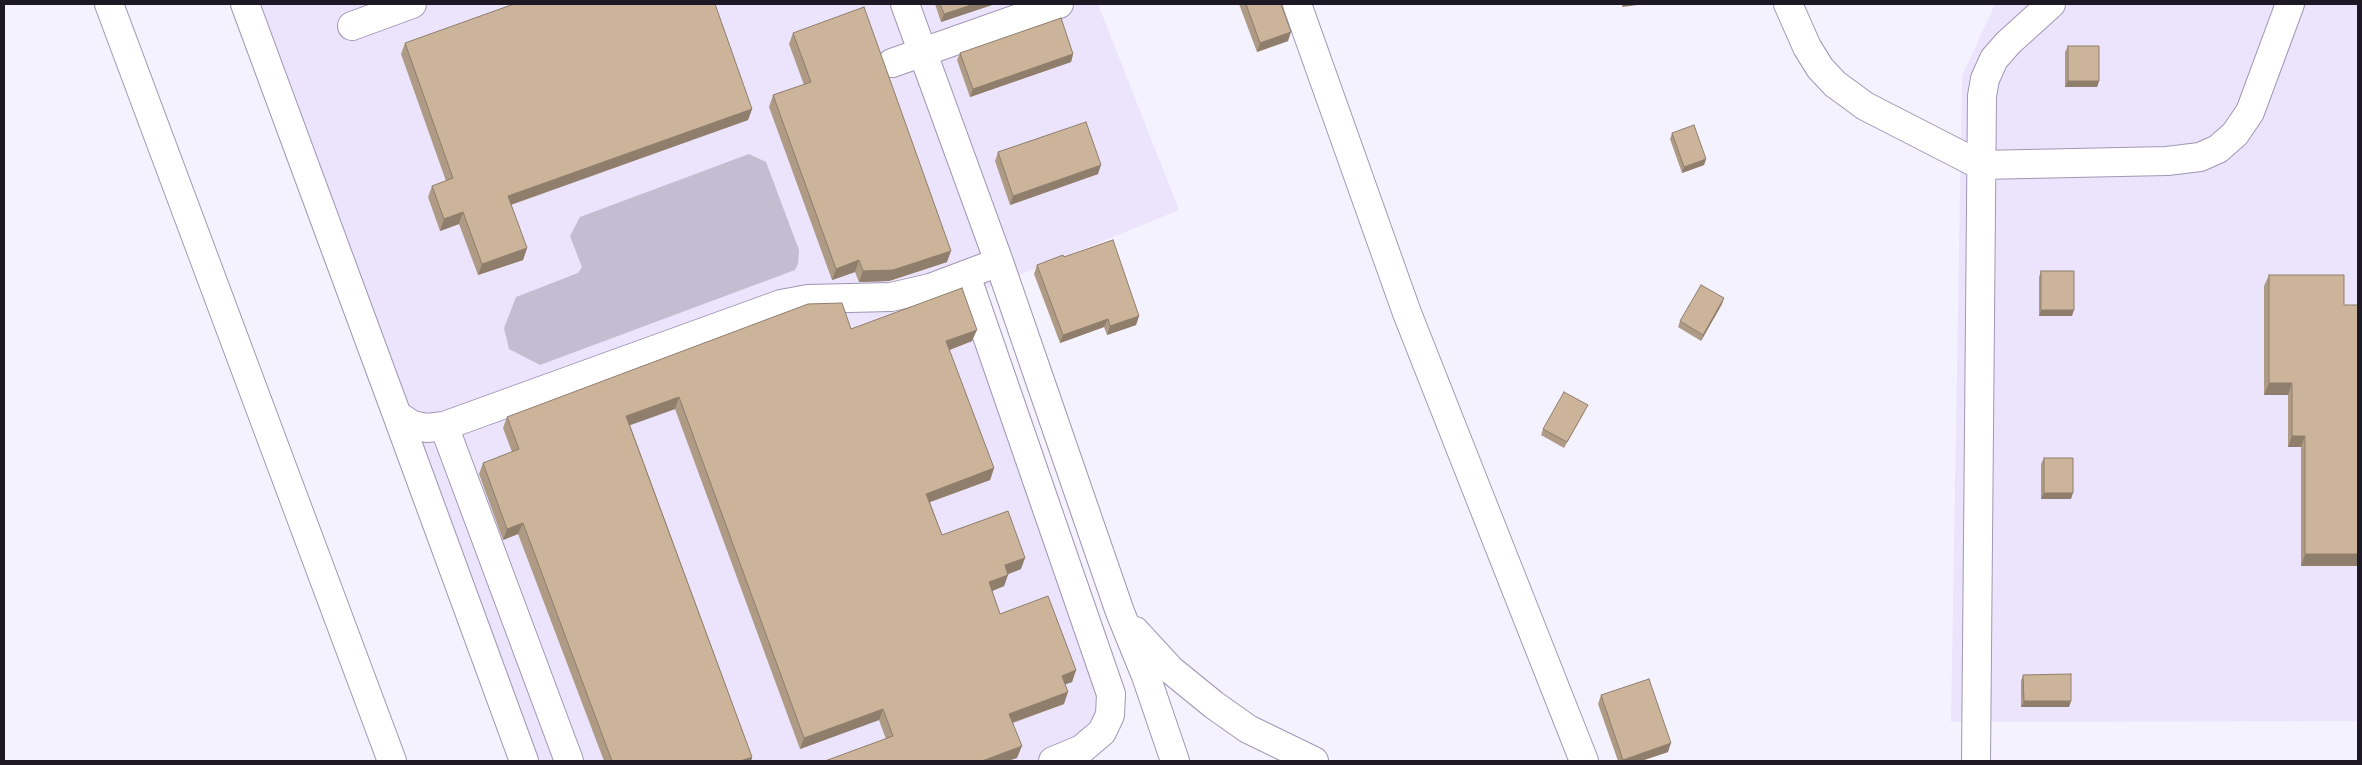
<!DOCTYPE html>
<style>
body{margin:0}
#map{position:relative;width:2362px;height:765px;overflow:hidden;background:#f5f2ff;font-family:"PT Sans Narrow",sans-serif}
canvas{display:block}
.frame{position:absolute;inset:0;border:5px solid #1d1924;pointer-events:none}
</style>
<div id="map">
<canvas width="2362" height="765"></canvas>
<div class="frame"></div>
</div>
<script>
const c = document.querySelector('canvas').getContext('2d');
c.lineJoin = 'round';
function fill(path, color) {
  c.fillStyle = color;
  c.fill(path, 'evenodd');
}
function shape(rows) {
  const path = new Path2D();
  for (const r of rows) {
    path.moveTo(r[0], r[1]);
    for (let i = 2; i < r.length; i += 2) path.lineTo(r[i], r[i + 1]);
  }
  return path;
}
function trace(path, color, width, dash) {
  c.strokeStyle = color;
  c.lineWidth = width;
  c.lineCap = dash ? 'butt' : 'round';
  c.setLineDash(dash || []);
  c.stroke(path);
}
fill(shape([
 [259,4,1098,4,1179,210,973,294,1111,704,1053,761,530,761],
 [1995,4,2358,4,2358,721,1951,722,1962,76]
]), '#ebe4fc');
fill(shape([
 [749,154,766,162,799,250,798,264,795,270,540,365,509,349,504,328,516,297,578,273,582,267,570,236,580,217]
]), '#c3bdd2');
const minor = shape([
 [109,4,392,761],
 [245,4,397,415,412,425,427,428,444,426,781,304,808,299,891,297,930,288,999,262],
 [905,4,999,262,1120,612,1146,676,1175,761],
 [1297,4,1407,313,1584,761],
 [1788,4,1807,47,1820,68,1835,84,1865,106,1980,165,2167,161,2200,157,2218,149,2235,134,2250,112,2290,4],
 [352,26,412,4],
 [892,63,1059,4],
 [966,275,1111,694,1110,715,1102,732,1082,749,1053,761],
 [397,415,524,761],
 [444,426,569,761],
 [1135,631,1171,670,1214,705,1248,729,1314,761],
 [1976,761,1982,96,1985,79,1994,59,2008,43,2051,4]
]);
trace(minor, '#a097b5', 30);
trace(minor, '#fff', 28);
fill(shape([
 [935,4,995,4,941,22],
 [1239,4,1281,4,1288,41,1257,52],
 [793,33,947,262,889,281,859,282,855,272,832,280,769,107,773,95,804,85,789,44],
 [405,43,752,109,748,120,511,205,527,248,523,260,478,275,459,224,440,231,428,197,432,186,446,181,401,54],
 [2068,46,2099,81,2097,87,2065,87,2065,52],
 [960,53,1073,54,1071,62,970,97,957,60],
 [1672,133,1706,159,1704,165,1682,173,1670,139],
 [998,152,1098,174,1010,205,995,161],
 [1064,257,1139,316,1136,325,1107,335,1104,327,1060,343,1034,274,1037,265],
 [2041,271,2072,316,2039,316,2039,277],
 [2269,275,2344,305,2358,566,2301,566,2301,447,2288,447,2288,395,2264,395,2264,286],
 [1722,304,1701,341,1678,327,1680,321],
 [851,329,972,341,949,350,994,468,990,480,930,502,942,535,1021,569,1008,574,1004,586,992,591,1000,614,1076,670,1072,682,1065,684,1064,704,1013,723,1017,758,886,739,879,720,800,749,675,409,630,425,752,757,751,761,604,761,518,534,503,540,479,474,483,463,512,452,503,428,507,417],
 [1585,411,1564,448,1541,435,1543,429],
 [2044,458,2071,499,2041,499,2041,464],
 [2023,675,2071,701,2069,707,2021,707,2021,681],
 [1601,695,1668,752,1641,761,1618,761,1598,704]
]), '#af9b85');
fill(shape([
 [974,4,995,4,941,22,944,14],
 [1623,4,1645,4,1622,7],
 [1291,32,1288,41,1257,52,1260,43],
 [1073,54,1071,62,970,97,973,89],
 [2068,81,2099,81,2097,87,2065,87],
 [752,109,748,120,504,207,508,196],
 [1706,159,1704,165,1682,173,1684,167],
 [1101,165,1098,174,1010,205,1013,196],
 [463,212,459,224,440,231,444,219],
 [527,248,523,260,478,275,482,264],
 [951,251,947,262,889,281,859,282,863,271],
 [859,260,855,272,832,280,836,269],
 [1724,298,1722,304,1701,341,1703,335],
 [2041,310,2074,310,2072,316,2039,316],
 [1139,316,1136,325,1107,335,1110,326],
 [1108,319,1104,327,1060,343,1063,335],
 [977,330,972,341,942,353,946,341],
 [2269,383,2292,383,2288,395,2264,395],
 [679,397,675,409,622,428,626,416],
 [2292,436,2305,436,2301,447,2288,447],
 [994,468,990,480,922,505,926,494],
 [2044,493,2073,493,2071,499,2041,499],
 [523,523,518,534,503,540,507,529],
 [2305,554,2358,554,2358,566,2301,566],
 [1025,558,1021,569,1001,577,1005,565],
 [1008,575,1004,586,985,594,989,582],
 [1076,670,1072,682,1058,687,1062,676],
 [1068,692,1064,704,1005,725,1009,714],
 [2024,701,2071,701,2069,707,2021,707],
 [883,709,879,720,800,749,804,738],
 [1671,743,1668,752,1641,761,1623,761,1623,760],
 [1022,746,1017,758,1008,761,982,761],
 [752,757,751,761,740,761]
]), '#8f7e6c');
const building = shape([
 [514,4,715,4,752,109,508,196,527,248,482,264,463,212,444,219,432,186,453,178,405,43,514,4],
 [940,4,974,4,944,14,940,4],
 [1246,4,1281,4,1291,32,1260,43,1246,4],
 [864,7,951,251,893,270,863,271,859,260,836,269,773,95,811,82,793,33,864,7],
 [1061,18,1073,54,973,89,960,53,1061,18],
 [2068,46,2099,46,2099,81,2068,81,2068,46],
 [1086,122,1101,165,1013,196,998,152,1086,122],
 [1694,125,1706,159,1684,167,1672,133,1694,125],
 [1113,240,1139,316,1110,326,1108,319,1063,335,1037,265,1063,255,1064,257,1113,240],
 [2041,271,2074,271,2074,310,2041,310,2041,271],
 [2269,275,2344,275,2344,305,2358,305,2358,554,2305,554,2305,436,2292,436,2292,383,2269,383,2269,275],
 [1701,285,1724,298,1703,335,1680,321,1701,285],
 [962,288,977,330,946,341,994,468,926,494,942,535,1008,511,1025,558,1005,565,1008,575,989,582,1000,614,1048,596,1076,670,1062,676,1068,692,1009,714,1022,746,982,761,825,761,893,736,883,709,804,738,679,397,626,416,752,757,740,761,612,761,523,523,507,529,483,463,519,449,507,417,808,304,842,303,851,329,962,288],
 [1564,392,1588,405,1567,442,1543,429,1564,392],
 [2044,458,2073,458,2073,493,2044,493,2044,458],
 [2071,674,2071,701,2024,701,2023,675,2071,674],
 [1649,679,1671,743,1623,760,1601,695,1649,679]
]);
fill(building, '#ccb49b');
trace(building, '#8f7e6c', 1);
</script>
